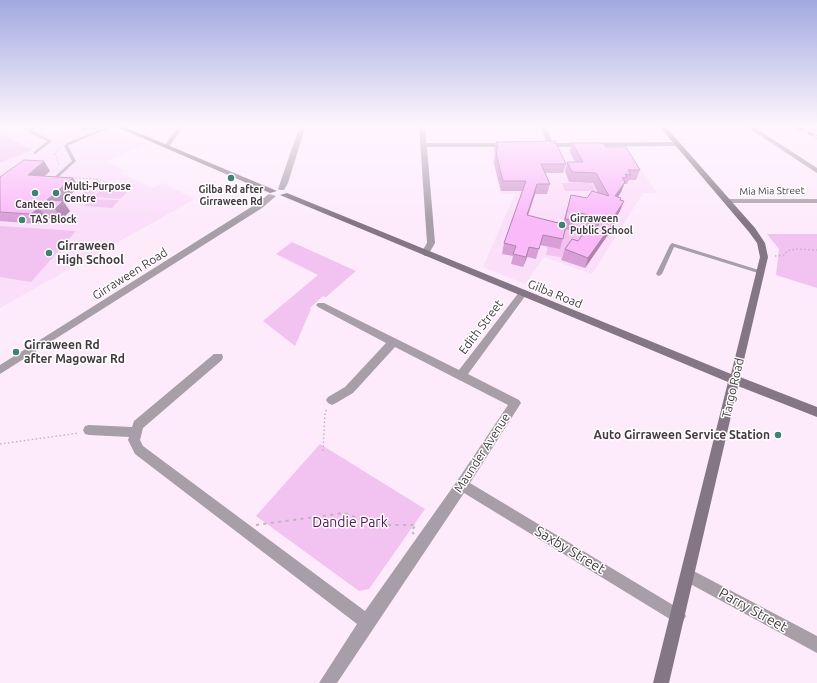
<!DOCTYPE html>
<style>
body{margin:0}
canvas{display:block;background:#fdebfc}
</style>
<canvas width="817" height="683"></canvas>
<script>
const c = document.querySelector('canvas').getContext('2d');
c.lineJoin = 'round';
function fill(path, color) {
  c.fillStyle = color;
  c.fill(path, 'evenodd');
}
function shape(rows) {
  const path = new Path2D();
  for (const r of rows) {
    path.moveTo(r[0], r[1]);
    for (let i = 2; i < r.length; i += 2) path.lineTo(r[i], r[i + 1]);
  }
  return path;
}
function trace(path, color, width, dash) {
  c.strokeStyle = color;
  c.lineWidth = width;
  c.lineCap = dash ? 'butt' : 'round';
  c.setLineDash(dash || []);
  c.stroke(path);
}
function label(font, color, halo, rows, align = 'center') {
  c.font = font + ' Ubuntu,sans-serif';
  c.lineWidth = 3;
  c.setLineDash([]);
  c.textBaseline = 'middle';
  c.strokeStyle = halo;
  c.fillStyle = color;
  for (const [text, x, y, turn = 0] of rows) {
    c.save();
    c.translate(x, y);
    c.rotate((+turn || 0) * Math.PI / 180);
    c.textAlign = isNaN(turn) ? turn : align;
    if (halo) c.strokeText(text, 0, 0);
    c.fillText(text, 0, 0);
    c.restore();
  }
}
fill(shape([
 [0,125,97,125,144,144,107,162,124,170,120,173,152,188,163,183,195,199,0,308],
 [627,148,657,193,643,193,592,274,544,257,525,284,483,267,515,194,501,194,489,149]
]), '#fbdefa');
fill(shape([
 [2,134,32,150,0,163,0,135],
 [562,183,591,183,596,191,565,191],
 [92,184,114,185,111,188,100,187,82,204,72,203],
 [100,190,127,192,120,199,93,197],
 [91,199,119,200,112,208,84,206],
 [565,216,584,228,593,228,596,221,601,223,578,256,565,251,561,257,546,255,548,245,562,229],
 [0,226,76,231,31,282,0,277],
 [767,234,817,234,817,288,776,275,779,249],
 [292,242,356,271,326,297,323,296,310,308,311,309,295,346,263,321,318,275,276,254],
 [320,444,425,509,369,589,359,591,256,516]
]), '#f2c2f1');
trace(shape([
 [59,148,55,153,59,165],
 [72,178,98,179,114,185,111,188]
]), '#c2b3c1', 1, [1.5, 2]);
trace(shape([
 [775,256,785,255,787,251,795,249,817,250],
 [0,444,79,433],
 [323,451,325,413,327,408]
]), '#c2b3c1', 1.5, [1.5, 2.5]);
trace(shape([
 [256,525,344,513,377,525,416,525,411,531,414,534]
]), '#c2b3c1', 2, [3, 4.5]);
fill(shape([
 [35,125,40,125,32,129,33,131,52,141,35,154,34,154,34,152,47,141,30,133,29,128,35,125],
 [48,125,52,125,52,126,49,127,48,125],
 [73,125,78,125,84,128,101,126,103,127,101,128,84,130,73,125],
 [111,125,116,125,69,145,68,146,76,161,53,182,51,182,51,180,72,161,64,146,67,143,111,125],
 [672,243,762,271,763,272,760,274,758,273,674,247,662,274,659,276,657,275,656,274,670,245,672,243]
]), '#a89ea7');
fill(shape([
 [179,125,185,125,169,147,165,147,164,146,179,125],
 [300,125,306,125,288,183,284,190,280,190,278,189,300,125],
 [419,125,425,125,426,143,508,143,511,145,508,147,427,147,435,243,428,255,425,256,421,253,427,243,419,125],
 [539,125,545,125,553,143,678,142,681,144,678,146,544,147,541,145,542,144,547,143,539,125],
 [744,125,751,125,817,168,817,173,744,125],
 [269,194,276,196,262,208,0,374,0,365,256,204,269,194],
 [724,199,817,199,817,203,727,203,723,201,724,199],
 [523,290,526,291,528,293,526,295,468,374,519,400,521,403,470,483,683,611,686,616,683,621,678,624,673,621,464,493,337,683,319,683,357,624,135,454,128,440,129,437,89,435,85,434,83,430,85,426,89,425,132,427,134,421,214,354,222,354,223,357,222,360,143,428,140,440,143,446,365,611,457,481,508,405,395,347,353,393,336,403,332,405,328,403,326,400,328,397,345,387,386,343,318,307,316,305,318,303,324,303,459,370,520,291,523,290],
 [688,568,817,636,817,653,683,580,681,575,683,570,688,568]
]), '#a89ea7');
fill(shape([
 [112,125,120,125,277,191,270,193,112,125],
 [658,125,664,125,755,228,765,243,768,257,740,377,817,407,817,417,738,386,669,683,653,683,728,382,280,195,287,193,731,374,760,257,757,243,749,232,658,125]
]), '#847684');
const rail = shape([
 [792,125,817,137]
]);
trace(rail, '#8f838e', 3);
trace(rail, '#fff', 2, [6]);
fill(shape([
 [496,142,566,164,563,173,545,173,550,184,547,194,535,194,528,216,563,224,571,195,587,198,598,193,593,183,569,182,565,171,567,162,575,162,570,152,572,143,606,147,640,170,636,180,629,180,627,184,624,184,621,192,618,197,621,198,620,211,617,216,614,226,585,268,561,260,565,249,578,241,592,234,596,228,575,223,572,231,565,229,560,249,540,245,536,259,527,257,523,267,511,264,513,256,502,254,504,243,523,191,501,191,494,163,495,153,494,151],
 [50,171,44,176,73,178,79,187,63,201,70,211,62,219,46,218,38,224,0,221,0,177]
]), '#d79fd6');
fill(shape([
 [44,161,50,171,35,185,28,175],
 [73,178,79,187,63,201,70,211,62,219,55,209,47,200],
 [625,182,621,192,612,206,615,196],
 [537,184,535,194,524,225,527,215],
 [624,201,620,211,611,225,615,215],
 [39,208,46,218,38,224,31,214],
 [618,216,614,226,585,268,588,258],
 [529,247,527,257,523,267]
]), '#af82ae');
const building = shape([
 [555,141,566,164,541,164,550,184,537,184,527,215,566,225,563,239,543,235,539,249,529,247,526,257,513,254,516,246,504,243,526,181,503,181,496,153,497,153,496,148,498,148,496,142,555,141],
 [572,143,603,143,606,147,626,147,640,170,628,170,631,175,625,174,627,177,622,178,625,182,615,196,621,198,620,200,624,201,615,215,618,216,588,258,565,249,572,239,578,241,585,231,592,234,602,219,577,212,576,221,565,219,571,195,587,198,592,191,609,196,596,173,572,172,567,162,583,162,572,143],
 [24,160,44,161,28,175,73,178,47,200,63,201,55,209,39,208,31,214,0,212,0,177,24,160]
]);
fill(building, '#fab9f9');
trace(building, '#af82ae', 1);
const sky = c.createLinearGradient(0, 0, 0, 221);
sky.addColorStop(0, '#a1a9e0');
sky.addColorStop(0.57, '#fef6fe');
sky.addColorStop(1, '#fef6fe00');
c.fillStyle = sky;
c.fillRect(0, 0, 817, 221);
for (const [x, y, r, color] of [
 [231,178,4,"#3f8273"],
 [35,193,4,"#3f8273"],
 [56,193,4,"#3f8273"],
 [22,220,4,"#3f8273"],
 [562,225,4,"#3f8273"],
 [49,253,4,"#3f8273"],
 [16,352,4,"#3f8273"],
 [778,435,4,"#3f8273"]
]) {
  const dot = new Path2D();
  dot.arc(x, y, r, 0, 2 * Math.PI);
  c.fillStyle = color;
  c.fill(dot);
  trace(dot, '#fff', 1.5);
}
label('bold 10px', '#433a42', '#fff', [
 ["Multi-Purpose",64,187],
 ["Centre",64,199],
 ["Gilba Rd after",231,190,"center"],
 ["Girraween Rd",231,202,"center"],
 ["Canteen",35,205,"center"],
 ["Girraween",570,219],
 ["Public School",570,231],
 ["TAS Block",30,220]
], 'left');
label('10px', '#433a42', '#fff', [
 ["Mia Mia Street",772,191,-1]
]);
label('bold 12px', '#433a42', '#fff', [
 ["Girraween",57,246],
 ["High School",57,260],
 ["Girraween Rd",24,345],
 ["after Magowar Rd",24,359],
 ["Auto Girraween Service Station",770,435,"right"]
], 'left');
label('12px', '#433a42', '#fff', [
 ["Girraween Road",130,274,-32],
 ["Gilba Road",555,294,22],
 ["Edith Street",481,327,-53],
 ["Targo Road",733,388,-77],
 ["Maunder Avenue",482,453,-57]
]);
label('14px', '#5a0e5c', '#fff', [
 ["Dandie Park",350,522]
]);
label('14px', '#433a42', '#fff', [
 ["Saxby Street",570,550,31],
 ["Parry Street",753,610,29]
]);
</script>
